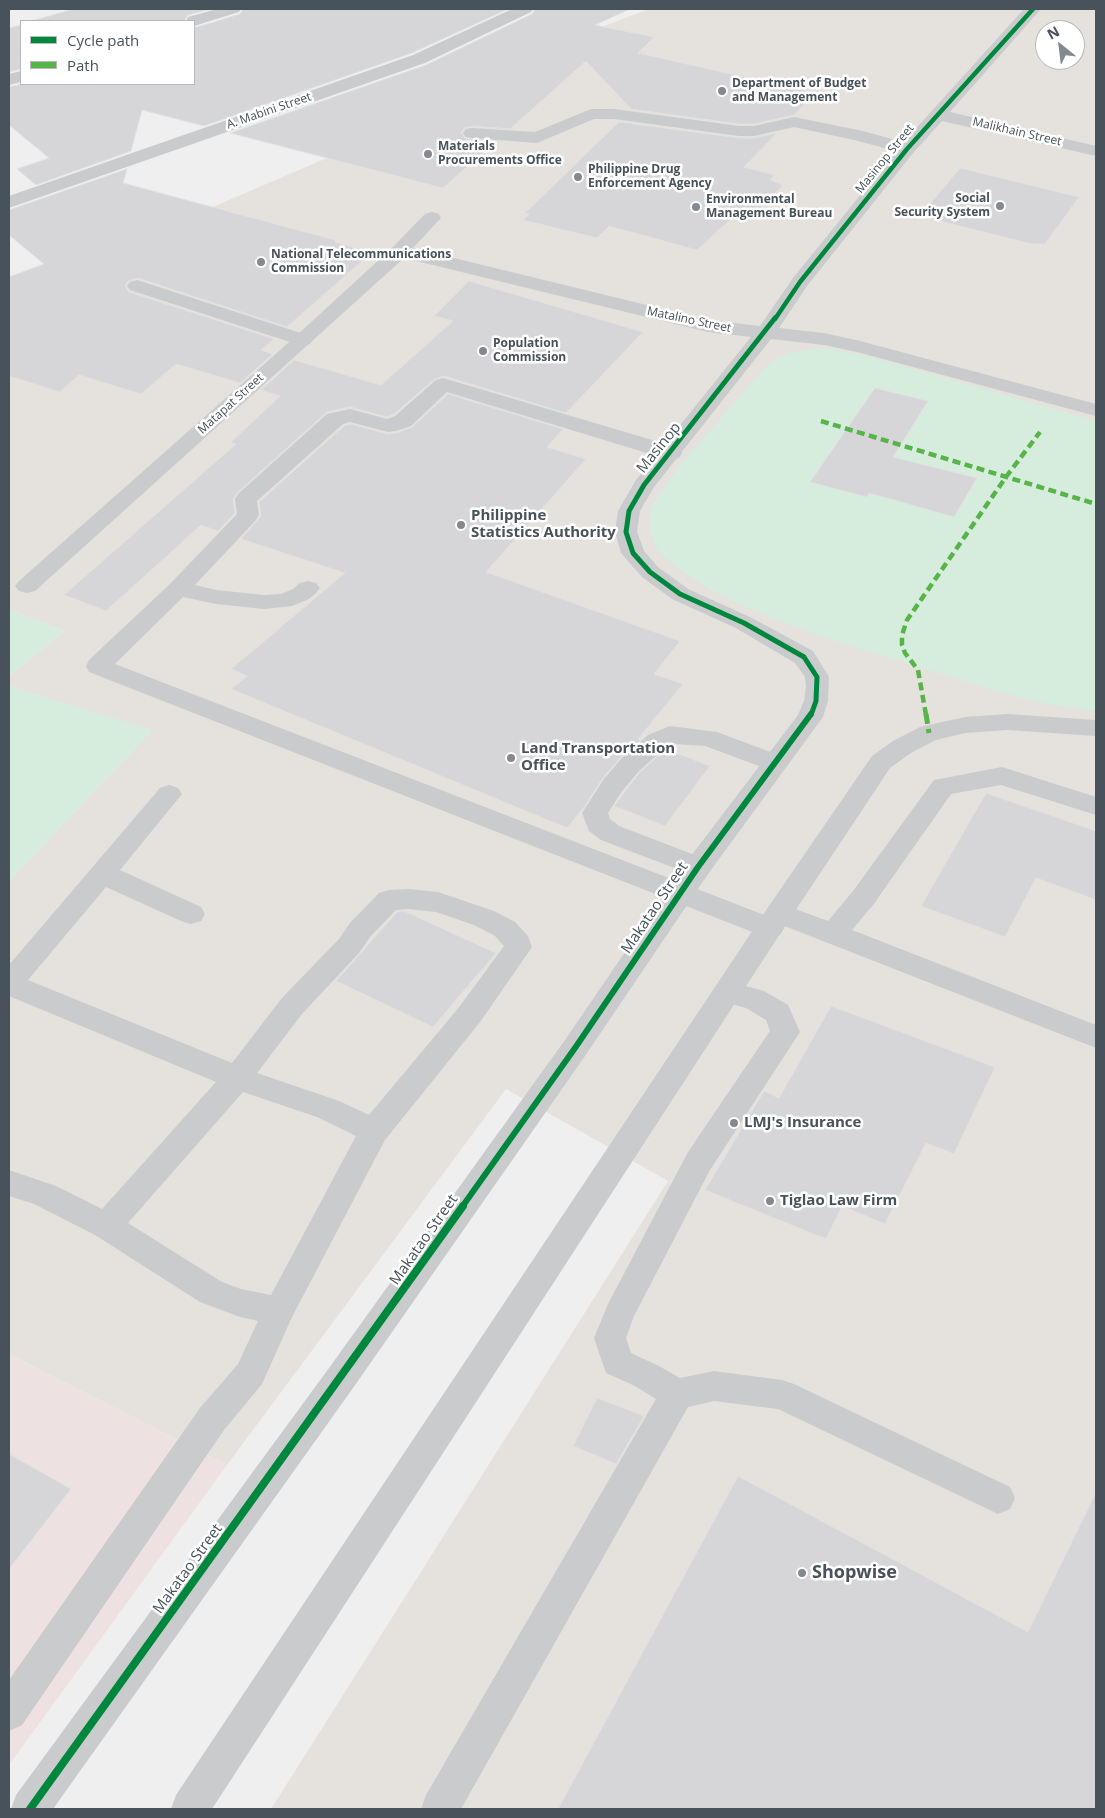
<!DOCTYPE html>
<style>
body{margin:0}
#map{position:relative;width:1105px;height:1818px;overflow:hidden;background:#f0efef;font-family:"Open Sans",sans-serif}
canvas{display:block}
.frame{position:absolute;inset:0;border:10px solid #48525a;pointer-events:none}
.legend{position:absolute;left:20px;top:20px;width:175px;height:65px;box-sizing:border-box;background:#fff;border:1px solid #b6babd;margin:0;padding:6px 9px;list-style:none;font-size:15px;color:#48525a}
.legend li{display:flex;align-items:center;gap:10px;height:25px}
.legend b{width:25px;border:1px solid #b6babd}
.north{position:absolute;left:1035px;top:20px;width:50px;height:50px;box-sizing:border-box;background:#fff;border:1px solid #b6babd;border-radius:50%;rotate:331deg;font-size:14px;font-weight:700;line-height:20px;text-align:center;color:#48525a}
.north::after{content:'';display:block;margin:auto;width:18px;height:22px;background:#83898e;clip-path:polygon(50% 0,100% 100%,50% 72%,0 100%)}
</style>
<div id="map">
<canvas width="1105" height="1818"></canvas>
<div class="frame"></div>
<ul class="legend">
<li><b style="height:6px;background:#00873e"></b>Cycle path</li>
<li><b style="height:6px;background:#57b448"></b>Path</li>
</ul>
<div class="north">N</div>
</div>
<script>
const c = document.querySelector('canvas').getContext('2d');
c.lineJoin = 'round';
function fill(path, color) {
  c.fillStyle = color;
  c.fill(path, 'evenodd');
}
function shape(rows) {
  const path = new Path2D();
  for (const r of rows) {
    path.moveTo(r[0], r[1]);
    for (let i = 2; i < r.length; i += 2) path.lineTo(r[i], r[i + 1]);
  }
  return path;
}
function trace(path, color, width, dash) {
  c.strokeStyle = color;
  c.lineWidth = width;
  c.lineCap = dash ? 'butt' : 'round';
  c.setLineDash(dash || []);
  c.stroke(path);
}
function label(font, color, halo, rows, align = 'center') {
  c.font = font + ' "Open Sans",sans-serif';
  c.lineWidth = 5;
  c.setLineDash([]);
  c.textBaseline = 'middle';
  c.strokeStyle = halo;
  c.fillStyle = color;
  for (const [text, x, y, turn = 0] of rows) {
    c.save();
    c.translate(x, y);
    c.rotate((+turn || 0) * Math.PI / 180);
    c.textAlign = isNaN(turn) ? turn : align;
    if (halo) c.strokeText(text, 0, 0);
    c.fillText(text, 0, 0);
    c.restore();
  }
}
fill(shape([
 [649,9,1096,9,1096,1809,271,1809,668,1181,506,1089,227,1465,9,1354,9,881,151,731,9,686,9,676,64,631,9,609,9,318,210,208,355,146,549,47],
 [1045,30,1075,30,1075,60,1045,60]
]), '#e5e2dd');
fill(shape([
 [9,1354,227,1465,9,1765]
]), '#ede2e1');
fill(shape([
 [825,348,871,357,1096,421,1096,711,1047,704,996,691,826,638,761,614,713,591,680,570,658,551,649,530,651,507,680,465,769,363,792,352],
 [9,609,64,631,9,676],
 [9,686,152,730,9,881]
]), '#d6ecdd');
const building = shape([
 [73,9,211,9,188,15,184,21,32,21,73,9],
 [243,9,508,9,412,53,204,126,142,110,131,151,36,185,17,169,49,158,9,125,9,87,22,84,194,84,194,28,240,14,243,9],
 [535,9,630,9,595,25,654,37,638,53,815,93,794,115,754,124,739,124,631,109,586,61,510,129,472,126,464,128,461,133,466,139,495,142,443,188,230,133,426,65,532,14,535,9],
 [21,25,21,69,9,72,9,28,21,25],
 [619,122,739,138,754,138,777,133,744,167,775,175,770,180,783,185,746,223,731,219,697,250,609,226,597,238,523,220,529,214,525,213,619,122],
 [960,168,1079,197,1045,244,1032,244,920,216,960,168],
 [127,169,123,183,335,240,335,242,371,253,287,327,138,278,128,281,125,286,129,292,274,339,261,350,273,354,240,383,176,364,141,394,79,375,60,392,9,376,9,277,44,264,9,235,9,210,127,169],
 [469,281,643,332,566,413,444,376,435,379,394,414,387,417,350,407,327,412,237,493,233,499,235,513,218,531,201,525,106,611,64,595,236,444,231,442,280,396,261,390,294,360,381,385,453,321,434,316,469,281],
 [875,388,928,401,893,457,977,478,954,517,869,493,867,497,810,482,875,388],
 [448,394,563,429,547,447,586,459,486,572,680,641,654,674,683,684,638,739,640,740,620,758,603,778,584,807,567,828,231,689,247,676,231,669,345,573,241,539,261,516,259,502,344,426,350,424,388,434,397,433,412,427,448,394],
 [666,749,710,766,665,826,614,806,640,772,666,749],
 [986,793,1096,831,1096,900,1036,878,1005,937,921,906,986,793],
 [404,911,496,953,433,1027,336,981,397,912,404,911],
 [831,1006,995,1067,954,1154,926,1143,885,1224,842,1206,826,1239,705,1190,764,1091,779,1098,831,1006],
 [597,1398,644,1416,616,1464,573,1446,597,1398],
 [9,1454,71,1489,9,1569,9,1454],
 [738,1476,1028,1632,1096,1492,1096,1809,558,1809,738,1476]
]);
fill(building, '#d6d6d8');
trace(building, '#e1e1e2', 1);
fill(shape([
 [591,109,614,109,739,126,754,126,794,117,863,131,913,145,916,149,913,153,907,154,854,140,794,127,754,136,739,136,614,119,594,119,537,143,472,138,466,137,463,133,466,129,472,128,535,132,591,109],
 [137,280,310,336,313,340,310,344,303,346,296,344,130,290,127,286,130,282,137,280],
 [443,378,679,448,682,453,679,458,671,460,663,458,447,392,411,426,396,431,388,432,350,422,343,424,257,501,259,515,256,520,195,585,216,590,264,595,281,594,293,589,300,583,308,581,316,583,320,588,316,593,309,599,292,606,264,609,216,604,183,597,115,664,767,916,765,913,769,906,779,903,828,921,853,891,934,780,1002,767,1096,797,1096,815,1001,785,951,794,873,905,852,930,1096,1025,1096,1048,782,925,784,928,780,935,770,938,760,935,89,672,86,666,89,660,170,584,237,514,235,499,238,494,327,414,350,409,387,419,395,416,436,380,443,378],
 [670,726,717,732,784,757,788,763,784,769,775,772,705,746,673,744,666,747,639,771,622,791,608,813,610,819,619,826,708,860,711,867,708,874,698,877,601,840,589,831,582,813,604,779,621,759,648,735,670,726],
 [169,785,178,788,182,794,120,870,201,907,205,914,201,921,191,924,181,921,106,887,28,980,232,1063,282,998,339,939,350,923,379,893,389,890,408,889,438,892,494,911,515,922,528,936,532,947,480,1022,385,1140,292,1317,262,1384,224,1430,22,1725,9,1731,9,1680,200,1408,238,1364,258,1321,240,1317,200,1302,95,1235,34,1204,9,1196,9,1170,56,1186,102,1209,216,1082,9,996,9,965,160,788,169,785],
 [408,909,436,912,474,925,495,936,504,946,460,1006,369,1115,339,1101,257,1073,302,1014,359,953,370,937,396,910,408,909],
 [243,1092,317,1117,356,1136,271,1295,241,1289,222,1282,128,1223,243,1092],
 [727,981,764,991,788,1005,800,1032,710,1170,634,1316,626,1338,631,1353,659,1366,680,1378,714,1371,782,1380,794,1384,1010,1487,1015,1498,1010,1509,998,1514,778,1409,714,1401,688,1407,461,1809,421,1809,426,1795,656,1399,635,1386,606,1373,594,1338,608,1304,688,1152,770,1031,766,1020,746,1008,717,1000,713,992,717,984,727,981]
]), '#cacbcd');
fill(shape([
 [512,9,533,9,531,12,425,63,9,208,9,196,413,55,512,9],
 [1024,9,1041,9,950,112,1096,146,1096,156,942,121,913,153,807,286,779,328,824,333,860,341,1096,404,1096,416,857,352,824,345,771,339,654,487,640,511,637,532,644,551,658,567,688,589,752,618,813,651,829,677,828,701,823,717,708,874,585,1056,353,1388,53,1809,11,1809,16,1795,329,1368,565,1040,688,860,798,715,804,701,806,687,805,677,795,663,736,628,672,599,642,577,621,553,615,532,618,511,636,480,751,337,708,332,404,258,35,591,27,593,19,591,15,586,19,581,296,336,393,247,425,214,432,212,439,214,441,218,413,248,708,320,760,326,793,278,901,145,1024,9],
 [1007,714,1096,720,1096,736,1007,730,965,733,936,740,911,753,890,768,789,920,212,1809,171,1809,176,1795,769,906,872,756,893,741,920,727,965,717,1007,714]
]), '#cacbcd');
fill(shape([
 [217,9,241,9,239,12,194,26,194,21,186,21,188,17,217,9],
 [21,71,21,82,9,85,9,74,21,71]
]), '#c9cbce');
trace(shape([
 [821,421,1096,504],
 [926,715,918,670,905,653,902,645,902,635,907,620,1006,477,1040,432]
]), '#57b448', 4.5, [8, 4.5]);
trace(shape([
 [926,714,929,733]
]), '#57b448', 5, [10, 5]);
trace(shape([
 [775,319,800,282,907,149,1033,9]
]), '#00873e', 4.5);
trace(shape([
 [775,318,644,485,629,511,626,532,633,553,650,572,680,594,744,623,804,657,817,677,816,701,811,715]
]), '#00873e', 5);
trace(shape([
 [462,1207,575,1048,698,867,811,714]
]), '#00873e', 6);
trace(shape([
 [30,1809,463,1206]
]), '#00873e', 8);
for (const [x, y, r, color] of [
 [722,91,5,"#83898e"],
 [428,154,5,"#83898e"],
 [578,177,5,"#83898e"],
 [1000,206,5,"#83898e"],
 [696,207,5,"#83898e"],
 [261,262,5,"#83898e"],
 [483,351,5,"#83898e"],
 [461,525,5,"#83898e"],
 [511,758,5,"#83898e"],
 [734,1123,5,"#83898e"],
 [770,1201,5,"#83898e"],
 [802,1573,5,"#83898e"]
]) {
  const dot = new Path2D();
  dot.arc(x, y, r, 0, 2 * Math.PI);
  c.fillStyle = color;
  c.fill(dot);
  trace(dot, '#fff', 2);
}
label('bold 12px', '#48525a', '#fff', [
 ["Department of Budget",732,84],
 ["and Management",732,98],
 ["Materials",438,147],
 ["Procurements Office",438,161],
 ["Philippine Drug",588,170],
 ["Enforcement Agency",588,184],
 ["Social",990,199,"right"],
 ["Security System",990,213,"right"],
 ["Environmental",706,200],
 ["Management Bureau",706,214],
 ["National Telecommunications",271,255],
 ["Commission",271,269],
 ["Population",493,344],
 ["Commission",493,358]
], 'left');
label('12px', '#48525a', '#fff', [
 ["A. Mabini Street",269,111,-19],
 ["Malikhain Street",1017,132,13],
 ["Masinop Street",885,159,-51],
 ["Matalino Street",689,320,12],
 ["Matapat Street",231,404,-42]
]);
label('15px', '#48525a', '#fff', [
 ["Masinop",659,448,-51],
 ["Makatao Street",655,908,-56],
 ["Makatao Street",424,1240,-55],
 ["Makatao Street",188,1569,-54]
]);
label('bold 15px', '#48525a', '#fff', [
 ["Philippine",471,516],
 ["Statistics Authority",471,533],
 ["Land Transportation",521,749],
 ["Office",521,766],
 ["LMJ's Insurance",744,1123],
 ["Tiglao Law Firm",780,1201]
], 'left');
label('bold 18px', '#48525a', '#fff', [
 ["Shopwise",812,1573]
], 'left');
</script>
